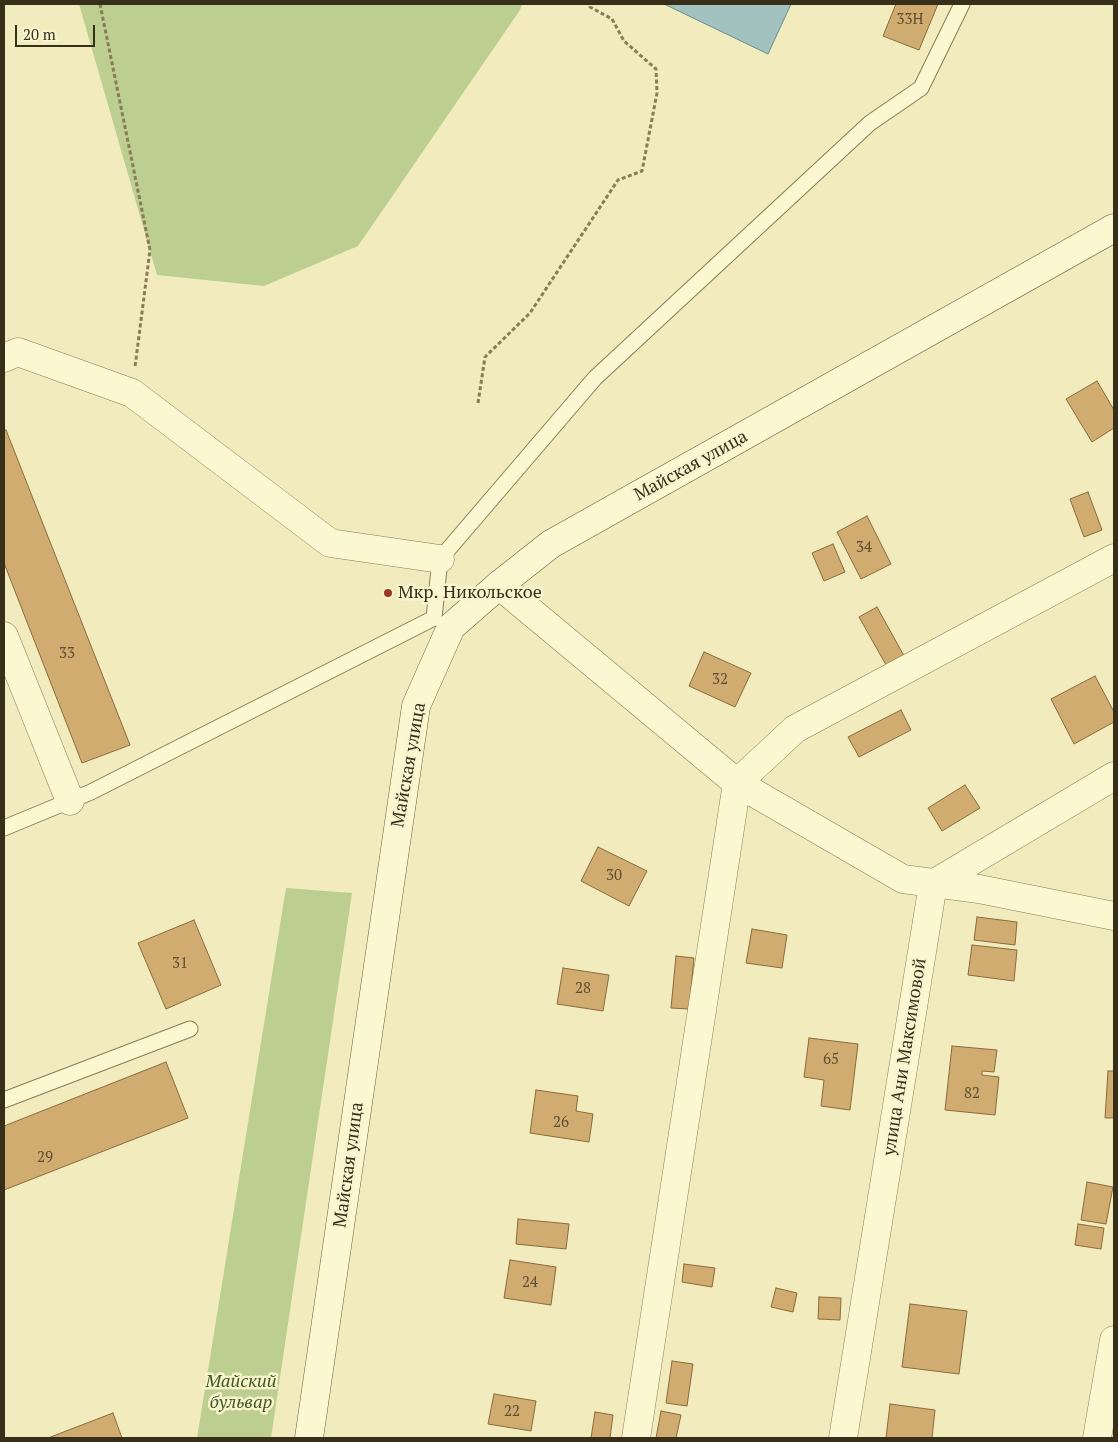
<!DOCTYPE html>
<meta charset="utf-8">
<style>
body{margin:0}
#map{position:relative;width:1118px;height:1442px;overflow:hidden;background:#f1ebbe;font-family:"PT Serif",serif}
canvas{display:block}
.frame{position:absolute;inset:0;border:5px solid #382f1b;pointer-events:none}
.scale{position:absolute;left:15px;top:25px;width:80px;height:22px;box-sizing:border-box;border:2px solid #382f1b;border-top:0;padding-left:6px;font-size:15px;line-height:18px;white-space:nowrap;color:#382f1b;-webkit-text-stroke:4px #f8f4ce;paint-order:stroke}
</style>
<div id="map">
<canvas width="1118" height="1442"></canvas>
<div class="frame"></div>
<div class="scale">20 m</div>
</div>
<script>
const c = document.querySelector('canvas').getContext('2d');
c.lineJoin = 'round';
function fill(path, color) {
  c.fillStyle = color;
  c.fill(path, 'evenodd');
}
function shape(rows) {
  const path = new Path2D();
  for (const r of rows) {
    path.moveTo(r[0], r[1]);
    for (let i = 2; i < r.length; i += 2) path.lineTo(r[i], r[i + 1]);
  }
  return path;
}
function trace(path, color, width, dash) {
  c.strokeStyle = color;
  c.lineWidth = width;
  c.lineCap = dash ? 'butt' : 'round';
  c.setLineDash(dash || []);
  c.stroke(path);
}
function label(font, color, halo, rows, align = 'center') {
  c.font = font + ' "PT Serif",serif';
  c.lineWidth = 5;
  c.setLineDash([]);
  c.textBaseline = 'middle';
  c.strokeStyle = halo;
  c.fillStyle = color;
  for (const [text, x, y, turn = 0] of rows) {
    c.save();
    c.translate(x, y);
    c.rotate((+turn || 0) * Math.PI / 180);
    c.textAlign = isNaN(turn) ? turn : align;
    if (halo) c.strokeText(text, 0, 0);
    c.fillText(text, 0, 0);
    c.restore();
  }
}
fill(shape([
 [79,4,522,4,520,10,358,246,264,286,157,275],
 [286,888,352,893,271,1438,197,1438]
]), '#bccf91');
const water = shape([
 [664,4,791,4,768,54,664,4]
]);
fill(water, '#a2c2bf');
trace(water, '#68908e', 1);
const building = shape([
 [896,4,938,4,919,50,883,36,896,4],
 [1097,381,1114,410,1114,428,1092,442,1066,399,1097,381],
 [6,430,130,745,82,763,4,563,4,431,6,430],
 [1088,492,1102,530,1084,537,1070,499,1088,492],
 [867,516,891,564,861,579,837,532,867,516],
 [833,544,845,572,824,581,812,553,833,544],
 [877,607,908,663,890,672,859,617,877,607],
 [704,652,751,673,735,707,689,686,704,652],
 [1095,676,1114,712,1114,722,1074,744,1051,699,1095,676],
 [901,710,911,730,859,757,848,737,901,710],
 [965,785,980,808,942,831,928,808,965,785],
 [598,847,647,871,629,906,581,881,598,847],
 [977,917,1017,922,1015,945,974,940,977,917],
 [194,920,221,985,166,1009,138,943,194,920],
 [752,929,787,935,782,968,746,963,752,929],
 [972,945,1017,950,1014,981,968,975,972,945],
 [676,956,694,958,689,1009,671,1008,676,956],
 [563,968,609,975,603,1011,557,1004,563,968],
 [809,1038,858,1044,850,1110,821,1106,824,1080,804,1077,809,1038],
 [952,1046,997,1050,994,1072,982,1071,982,1075,999,1077,995,1115,945,1110,952,1046],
 [166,1062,188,1118,4,1190,4,1126,166,1062],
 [1108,1071,1114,1071,1114,1118,1105,1118,1108,1071],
 [536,1090,578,1096,576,1111,593,1114,589,1142,530,1133,536,1090],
 [1087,1182,1113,1187,1106,1224,1081,1220,1087,1182],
 [518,1219,569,1224,566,1249,516,1244,518,1219],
 [1078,1224,1104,1228,1101,1249,1075,1245,1078,1224],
 [510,1260,556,1267,551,1305,504,1298,510,1260],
 [684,1264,715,1268,712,1287,682,1282,684,1264],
 [776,1288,797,1293,793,1312,771,1307,776,1288],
 [819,1297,841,1298,840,1320,818,1319,819,1297],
 [910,1304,967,1311,959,1374,902,1367,910,1304],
 [672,1361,693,1364,687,1406,666,1403,672,1361],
 [494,1394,536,1401,531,1431,488,1424,494,1394],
 [890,1404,935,1410,932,1438,886,1438,890,1404],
 [661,1411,681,1415,676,1438,656,1438,661,1411],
 [595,1412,613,1415,610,1438,591,1438,595,1412],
 [113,1413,122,1438,48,1438,113,1413]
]);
fill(building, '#d1ac71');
trace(building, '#8b6a3a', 1);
const lane = shape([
 [434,618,440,559,595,378,870,123,921,88,962,4],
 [4,828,91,792,434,618],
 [4,1100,190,1029]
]);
const street = shape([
 [4,358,18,352,132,393,330,543,440,559],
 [499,585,737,783,903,879,979,889,1114,916],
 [4,636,70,801],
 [636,1438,737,783,795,729,1114,558],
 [843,1438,933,884,1114,776],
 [1097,1438,1114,1340]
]);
const secondary = shape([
 [309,1438,416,706,451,627,499,585,551,544,1114,228]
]);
trace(lane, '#8a7c55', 17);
trace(street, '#8a7c55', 29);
trace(secondary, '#6b5c39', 29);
trace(shape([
 [100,4,150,250,135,367],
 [478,403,485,357,530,313,618,180,642,171,657,93,656,69,624,41,612,19,590,7,590,4]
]), '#8a7c55', 3, [4, 2.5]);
trace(lane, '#fbf7d1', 15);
trace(street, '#fbf7d1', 28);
trace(secondary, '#fbf7d1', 28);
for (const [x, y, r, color] of [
 [388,593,5,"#9d3922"]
]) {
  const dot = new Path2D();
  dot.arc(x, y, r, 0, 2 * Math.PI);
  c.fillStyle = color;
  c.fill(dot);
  trace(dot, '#f8f4ce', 2);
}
label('15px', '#5e4e30', null, [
 ["33Н",910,20],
 ["34",864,548],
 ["33",67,654],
 ["32",720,680],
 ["30",614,876],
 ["31",180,964],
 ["28",583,989],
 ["65",831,1060],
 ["82",972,1094],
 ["26",561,1123],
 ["29",45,1158],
 ["24",530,1283],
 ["22",512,1412]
]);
label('18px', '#382f1b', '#f8f4ce', [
 ["Майская улица",691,466,-29],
 ["Майская улица",409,765,-80],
 ["улица Ани Максимовой",905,1057,-81],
 ["Майская улица",349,1165,-82]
]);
label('18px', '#382f1b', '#f8f4ce', [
 ["Мкр. Никольское",398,593]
], 'left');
label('italic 18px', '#3e5620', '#f8f4ce', [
 ["Майский",241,1382],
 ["бульвар",241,1403]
]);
</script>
